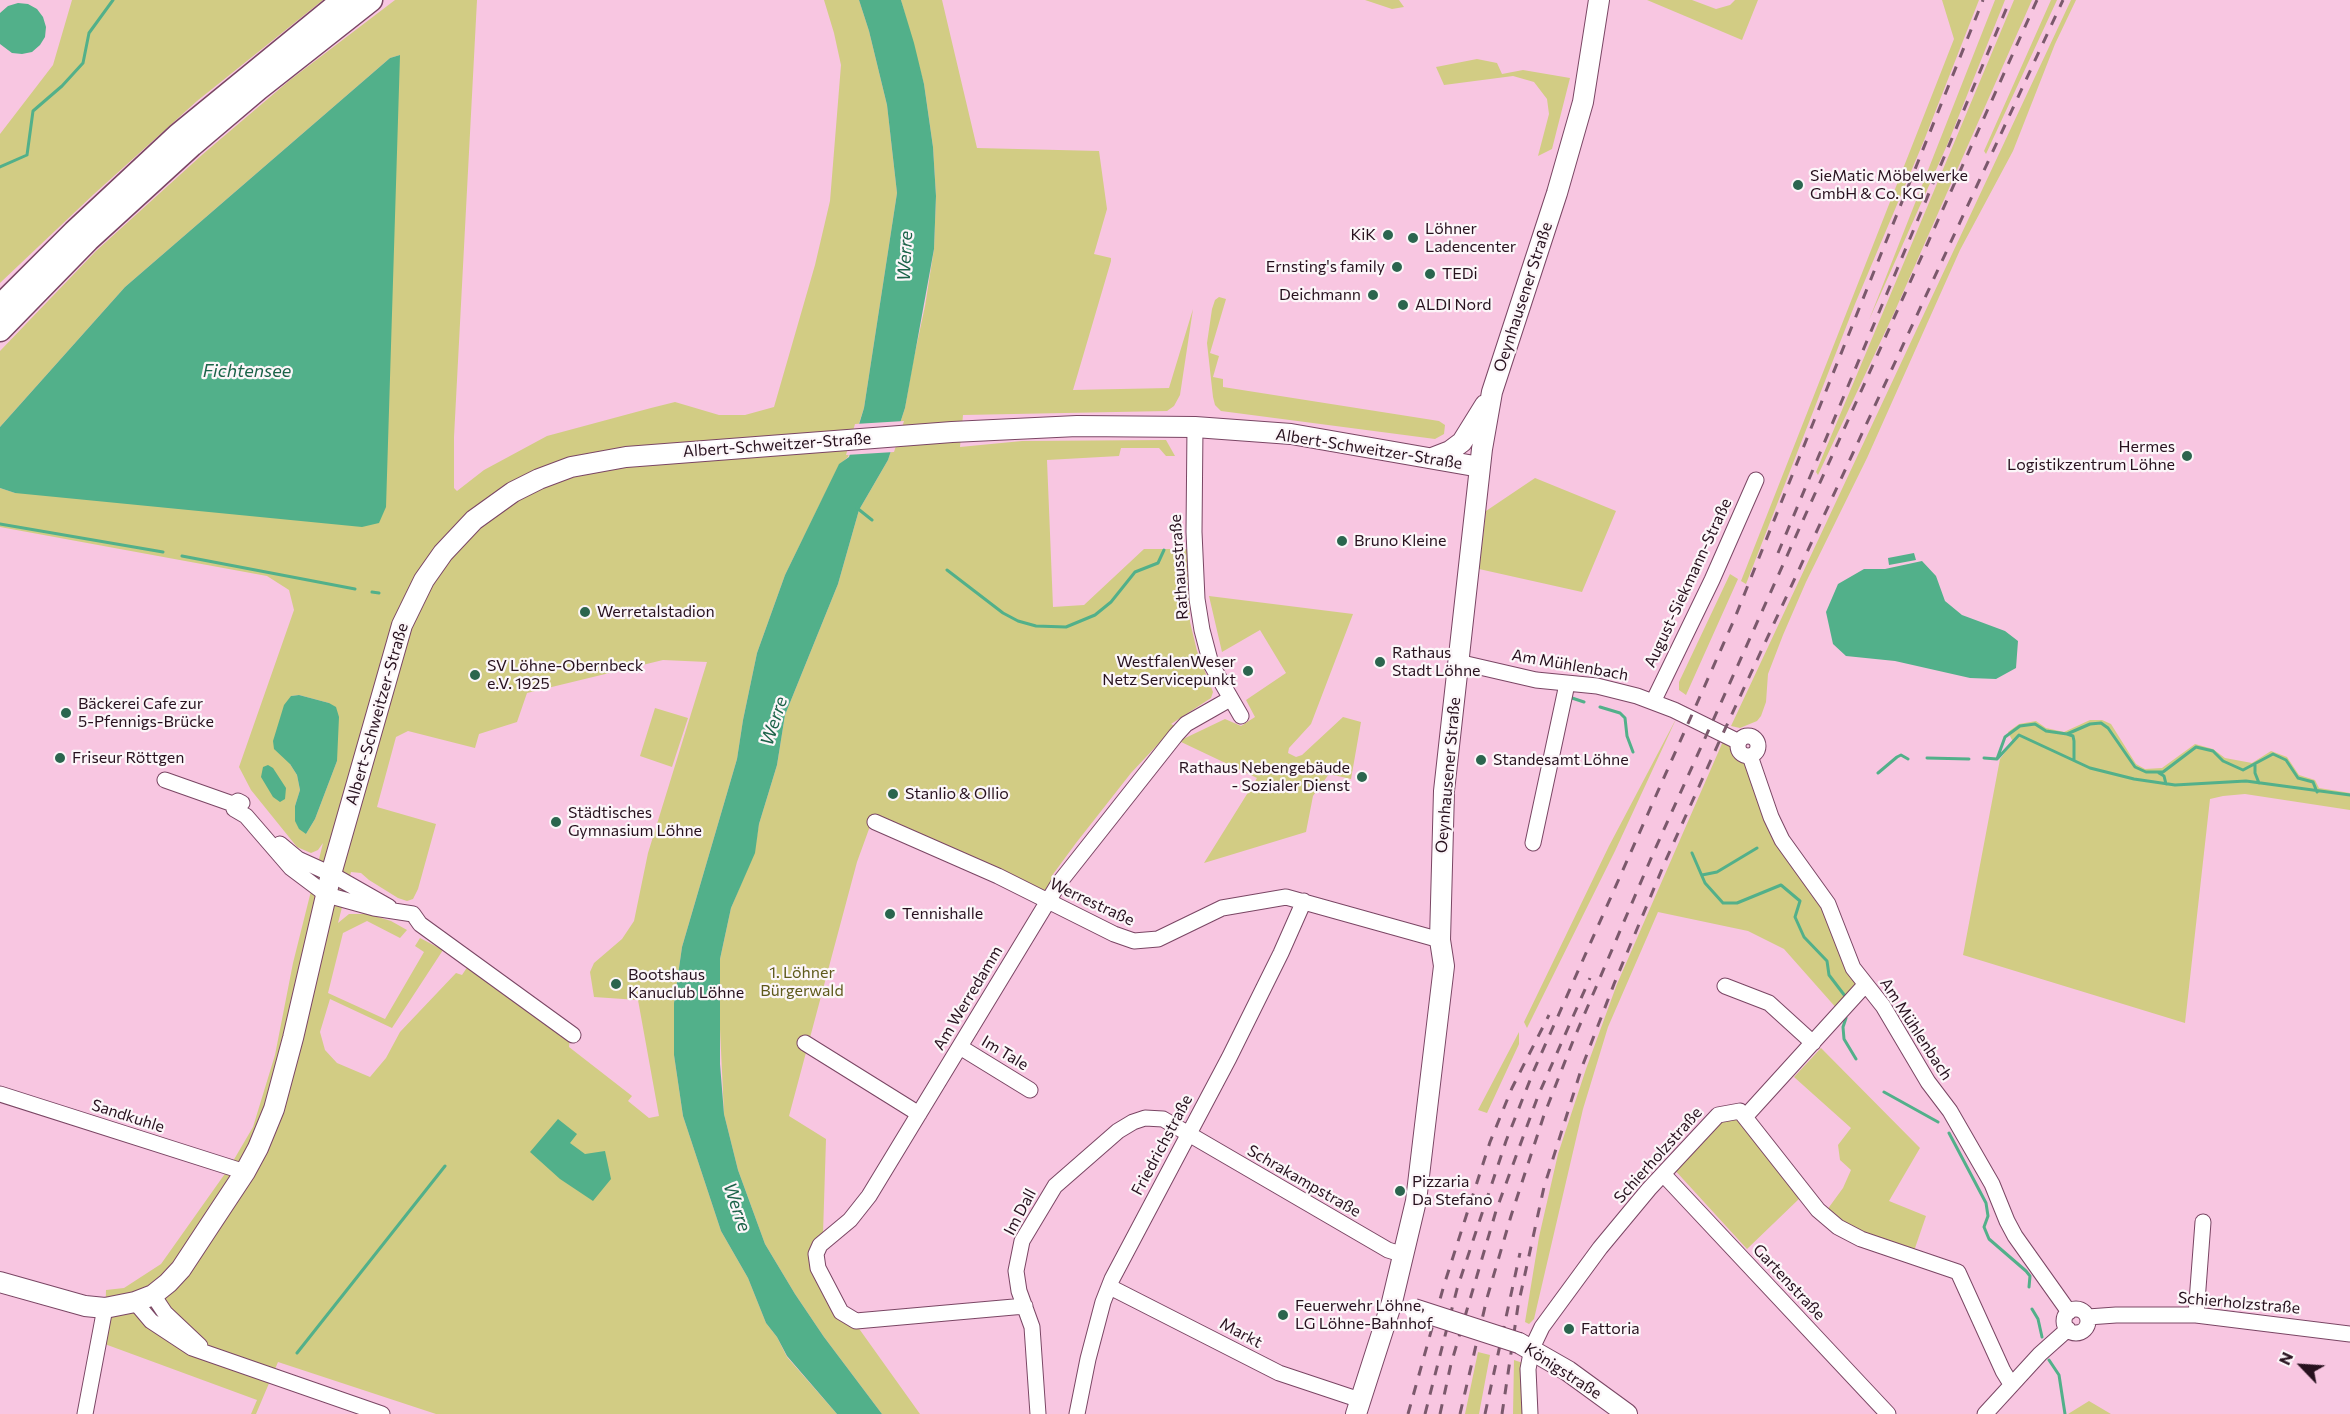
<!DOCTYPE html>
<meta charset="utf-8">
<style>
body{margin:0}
#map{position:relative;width:2350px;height:1414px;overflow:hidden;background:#f8c6e1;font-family:Commissioner,sans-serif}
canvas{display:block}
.north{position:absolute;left:2272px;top:1336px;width:60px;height:60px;-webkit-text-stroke:4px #fcf6f9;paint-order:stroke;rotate:295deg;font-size:16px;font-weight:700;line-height:24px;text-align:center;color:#27111e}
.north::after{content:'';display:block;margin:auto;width:21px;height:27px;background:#27111e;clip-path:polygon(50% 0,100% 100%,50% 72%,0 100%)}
</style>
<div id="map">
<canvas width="2350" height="1414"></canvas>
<div class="north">N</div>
</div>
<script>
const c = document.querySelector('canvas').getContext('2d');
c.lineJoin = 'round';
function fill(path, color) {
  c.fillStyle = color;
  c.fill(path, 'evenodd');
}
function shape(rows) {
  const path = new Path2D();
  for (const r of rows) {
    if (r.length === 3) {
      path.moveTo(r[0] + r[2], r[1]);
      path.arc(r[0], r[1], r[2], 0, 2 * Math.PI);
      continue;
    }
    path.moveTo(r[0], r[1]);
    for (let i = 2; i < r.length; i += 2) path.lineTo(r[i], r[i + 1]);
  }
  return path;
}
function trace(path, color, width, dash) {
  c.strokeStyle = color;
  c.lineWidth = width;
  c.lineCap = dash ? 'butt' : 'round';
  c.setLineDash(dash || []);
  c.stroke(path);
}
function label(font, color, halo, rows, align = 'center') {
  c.font = font + ' Commissioner,sans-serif';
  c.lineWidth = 4.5;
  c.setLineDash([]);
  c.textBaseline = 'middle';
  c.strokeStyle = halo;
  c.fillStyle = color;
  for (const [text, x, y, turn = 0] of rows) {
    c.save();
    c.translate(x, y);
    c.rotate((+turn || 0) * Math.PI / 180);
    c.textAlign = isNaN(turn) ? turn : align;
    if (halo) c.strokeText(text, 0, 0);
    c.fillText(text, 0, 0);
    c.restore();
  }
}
fill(shape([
 [72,0,323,0,197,101,94,194,0,283,0,134,53,65],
 [395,0,477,0,454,437,454,488,457,491,484,470,547,436,651,408,675,402,719,415,745,415,774,407,815,265,830,201,841,65,834,33,824,0,859,0,869,31,887,105,897,193,864,408,848,457,839,465,785,575,757,653,743,720,737,759,682,947,674,1003,674,1055,683,1116,721,1231,748,1278,766,1323,777,1337,787,1357,837,1414,436,1414,278,1362,256,1414,251,1414,257,1400,102,1343,105,1328,106,1290,124,1288,161,1264,229,1168,253,1127,275,1055,293,963,323,843,318,850,311,853,297,847,251,790,239,767,294,610,289,590,267,576,0,527,0,488,15,493,400,55,390,58,125,287,0,427,0,351,96,251,203,154,290,80],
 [663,660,707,662,648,853,634,921,622,939,594,963,590,972,594,997,638,1000,659,1116,649,1118,628,1101,632,1096,569,1047,570,1038,474,957,462,975,456,973,400,1032,386,1058,370,1077,337,1063,325,1050,320,1032,330,999,392,1028,443,950,420,938,415,946,424,952,385,1019,328,993,343,933,367,921,400,938,407,930,391,921,368,914,349,914,338,923,351,872,361,873,369,880,398,898,407,901,413,899,418,889,436,824,377,807,396,737,408,731,475,748,479,734,517,722,527,693],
 [299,695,329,703,337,761,315,819,306,834,295,806,300,790,297,775,290,764,291,696],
 [901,0,942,0,977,148,1099,151,1107,209,1094,254,1111,258,1111,261,1073,390,1169,388,1193,309,1180,395,1174,406,1167,411,963,415,960,447,1022,441,1166,440,1175,456,1166,456,1159,448,1121,448,1119,456,1047,460,1053,607,1084,605,1144,549,1188,549,1190,622,1197,651,1213,692,1211,698,1171,724,1175,726,1131,773,1076,843,1051,877,1053,879,1044,894,873,818,857,862,789,1116,826,1139,823,1234,820,1264,855,1323,920,1414,882,1414,824,1337,795,1294,765,1244,738,1170,724,1114,719,1008,720,959,731,908,754,853,759,824,777,765,785,715,838,584,859,510,888,460,905,408,913,362,925,306,934,249,936,196,933,147,924,84],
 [1365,0,1399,0,1404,7,1392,9],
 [1647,0,1692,0,1716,9,1730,5,1735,0,1758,0,1742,40],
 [1942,0,1979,0,1923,143,1855,304,1746,584,1741,581,1954,39],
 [1995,0,2005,0,1948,143,1869,320],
 [2014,0,2032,0,1894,313,1818,475,1816,472],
 [2051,0,2057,0,1986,154,1984,151],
 [2071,0,2076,0,2055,44,2013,151,1960,250,1867,458,1806,582,1783,635,1768,674,1766,702,1761,716,1757,721,1740,728,1731,726],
 [1477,59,1497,63,1502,74,1523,70,1570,78,1552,149,1538,156,1549,114,1547,99,1534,82,1513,76,1444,85,1436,67],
 [1219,297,1226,299,1210,353,1219,356,1213,377,1223,379,1223,387,1439,421,1445,425,1444,434,1435,439,1221,411,1215,405,1213,397,1207,343,1212,309,1215,300],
 [1535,478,1616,511,1582,592,1479,569,1486,511],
 [1730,574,1738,579,1686,695,1679,690,1679,682],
 [1209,596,1353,614,1311,724,1289,748,1288,753,1296,757,1302,755,1343,717,1361,722,1351,779,1329,774,1313,796,1306,832,1204,863,1257,778,1179,741,1225,719,1241,726,1255,717,1246,700,1286,673,1260,630,1222,652],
 [655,708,688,718,672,767,640,756],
 [1677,717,1615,851,1527,1028,1524,1022,1609,846],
 [2090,720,2102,720,2111,724,2136,764,2145,769,2162,768,2195,744,2213,749,2225,758,2252,763,2271,751,2287,757,2299,775,2315,780,2319,788,2350,793,2350,810,2245,794,2223,796,2210,799,2185,1023,1963,955,2000,759,2013,742,2008,732,2019,724,2036,721,2046,728,2064,732],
 [1724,739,1733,745,1736,753,1745,761,1827,910,1856,980,1857,990,1838,1010,1784,949,1748,931,1658,912,1608,1027,1583,1109,1534,1319,1529,1324,1525,1322,1539,1237,1558,1154,1586,1069,1617,984],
 [1519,1032,1519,1044,1487,1113,1478,1110],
 [1821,1048,1920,1148,1889,1201,1926,1216,1914,1251,1863,1232,1841,1221,1827,1210,1843,1188,1851,1170,1840,1160,1838,1145,1851,1128,1794,1077],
 [1737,1115,1801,1197,1747,1249,1672,1167,1719,1118],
 [1478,1352,1490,1355,1479,1414,1465,1414],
 [1514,1360,1523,1363,1525,1414,1513,1414],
 [2089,1401,2111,1414,2068,1414]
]), '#d2cc84');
fill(shape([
 [859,0,901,0,914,43,924,84,933,147,936,196,934,249,905,408,888,460,859,510,838,584,785,715,777,765,759,824,755,853,731,908,720,959,720,1064,724,1114,738,1170,765,1244,795,1294,824,1337,882,1414,837,1414,787,1356,777,1337,766,1323,748,1278,721,1231,683,1116,674,1055,674,1003,682,947,737,759,743,720,757,653,785,575,839,464,849,457,864,408,897,193,887,105,869,31],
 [18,3,28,4,37,9,43,17,46,27,45,37,40,45,32,52,22,54,12,53,0,44,0,13,8,6],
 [400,55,386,507,379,523,362,527,15,493,0,488,0,427,125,287,390,58],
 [1914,553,1916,560,1889,565,1888,558],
 [1922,561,1936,576,1945,601,1962,615,2005,631,2018,641,2016,668,1996,679,1970,678,1895,661,1846,656,1833,644,1826,612,1838,584,1864,569,1885,569],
 [299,695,329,703,336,707,339,717,337,761,315,819,306,834,299,829,295,821,295,806,300,790,297,775,290,764,274,749,273,741,284,705,291,696],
 [268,765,273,768,286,788,285,799,280,802,273,797,261,777,263,767],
 [558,1119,577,1134,570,1143,585,1154,605,1151,611,1179,593,1201,560,1179,530,1152]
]), '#52b08a');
fill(shape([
 [904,421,894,452,846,455,855,424]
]), '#f8c6e1');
trace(shape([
 [0,167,27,155,33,111,62,86,83,63,89,33,113,0],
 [857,508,872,520],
 [0,524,163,552],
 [1173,531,1174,515],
 [182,556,355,589],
 [947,570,1003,613,1018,621,1036,626,1066,627,1095,615,1111,602,1135,572,1158,563,1164,550],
 [372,592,379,593],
 [1569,697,1584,702],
 [1600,707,1620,713,1625,718,1627,736,1633,752],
 [2067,734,2073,736,2074,741,2074,760],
 [1927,758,1969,759],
 [1984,758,1997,759,2019,735,2090,768,2134,779,2175,785,2246,781,2350,795],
 [1997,759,2005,737,2020,726,2035,724,2046,731,2067,734,2090,724,2101,723,2108,728,2135,767,2146,772,2163,772,2196,747,2213,751,2223,761,2243,770,2273,754,2286,760,2298,778,2313,782,2317,792],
 [2255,765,2255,773,2259,783],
 [1878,773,1897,757,1901,755,1908,759],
 [2159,773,2164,776,2166,784],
 [1692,853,1705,883,1723,903,1737,903,1781,885,1800,901,1795,917,1804,937,1827,961,1829,975,1845,996],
 [1702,875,1717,872,1757,848],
 [1846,1018,1843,1027,1844,1039,1856,1059],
 [1884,1092,1938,1122],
 [1949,1133,1986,1203,1988,1216,1984,1227,1989,1239,2026,1271,2030,1276,2029,1287],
 [2032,1309,2038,1319,2042,1337],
 [297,1353,445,1166],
 [2049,1360,2059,1375,2065,1414]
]), '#52b08a', 3);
const minor = shape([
 [1195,427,1194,532,1197,599,1202,630,1211,664,1241,716],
 [1458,662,1536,680,1597,686,1637,696,1674,710,1739,742],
 [1653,702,1712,580,1756,480],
 [1748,746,10],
 [1750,756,1771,817,1782,840,1828,904,1853,968,1883,1006,1928,1082,1950,1111,1992,1184,2007,1221,2015,1236,2069,1312],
 [165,780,233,804,238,801,242,803],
 [233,804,234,809,246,816,291,868,327,895,374,908,413,914,420,924,573,1035],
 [875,822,998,876,1114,934,1134,941,1158,939,1222,908,1286,897,1440,940],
 [1533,843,1567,684],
 [280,844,298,859,331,874,389,907],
 [1725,986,1769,1003,1813,1043],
 [805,1043,919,1114],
 [960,1047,1030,1090],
 [0,1094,245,1172],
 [1745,1117,1865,985],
 [1664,1175,1888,1414],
 [1110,1287,1279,1373,1360,1400],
 [153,1295,165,1313,200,1346],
 [135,1302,151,1321,192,1348,382,1414],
 [1025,1306,856,1321,841,1312,818,1268,816,1254,820,1245,850,1220,869,1196,1059,883,1176,735,1186,724,1230,699],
 [2076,1321,12],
 [2196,1315,2203,1222],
 [2088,1317,2116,1315,2196,1315,2350,1334],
 [85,1414,105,1308],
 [1038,1414,1032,1327,1019,1291,1016,1271,1022,1241,1055,1186,1118,1131,1133,1122,1145,1118,1163,1119,1388,1250,1404,1255],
 [1077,1414,1088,1359,1103,1302,1112,1279,1229,1058,1281,953,1304,901],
 [1530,1414,1528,1369,1532,1348,1542,1327,1600,1248,1649,1189,1718,1115,1740,1111,1818,1210,1838,1227,1861,1239,1958,1272,2003,1371,2011,1384],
 [1985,1414,2040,1354,2068,1329]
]);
const major = shape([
 [1432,458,1450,451,1462,442,1485,405],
 [0,1282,85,1306,105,1308,135,1302,153,1295,168,1283,181,1269,208,1228,245,1172,258,1148,274,1109,293,1038,331,874,402,625,424,580,443,553,474,520,513,492,539,479,571,467,626,457,952,432,1077,426,1195,427,1291,434,1480,467],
 [1519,1343,1568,1371,1627,1414],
 [1356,1414,1392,1302,1416,1201,1444,966,1440,940,1444,791,1482,449,1492,392,1557,193,1583,102,1599,0]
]);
const highway = shape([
 [0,306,74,232,178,135,343,0],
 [0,330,88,240,192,145,258,89,371,0]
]);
trace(minor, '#7a4664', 17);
trace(major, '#7a4664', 22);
trace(highway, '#7a4664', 25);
trace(minor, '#fff', 15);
trace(major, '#fff', 20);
trace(highway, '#fff', 22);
trace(shape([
 [1778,553,2010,0],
 [1408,1414,1444,1285,1490,1142,1512,1088,1549,1015],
 [1425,1414,1457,1289,1506,1141,1534,1070,1734,620,1983,0],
 [1440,1414,1451,1364,1496,1211,1538,1096,1590,978],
 [1460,1414,1487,1298,1511,1216,1544,1115,1573,1041,1652,856,2037,0],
 [1485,1414,1520,1253],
 [1502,1414,1518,1306,1544,1187,1582,1067,1614,984,1665,862,1719,742,2063,0]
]), '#7b596c', 3, [10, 10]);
const majorBridge = shape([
 [1414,1309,1519,1343]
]);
trace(majorBridge, '#7a4664', 22, []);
trace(majorBridge, '#fff', 20);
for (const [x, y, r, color] of [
 [1798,185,6,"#2b654e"],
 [1388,235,6,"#2b654e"],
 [1413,238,6,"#2b654e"],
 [1397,267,6,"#2b654e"],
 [1430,274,6,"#2b654e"],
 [1373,295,6,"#2b654e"],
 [1403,305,6,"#2b654e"],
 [2187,456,6,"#2b654e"],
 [1342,541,6,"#2b654e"],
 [585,612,6,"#2b654e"],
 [1380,662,6,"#2b654e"],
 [1248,671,6,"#2b654e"],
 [475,675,6,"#2b654e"],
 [66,713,6,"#2b654e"],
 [60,758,6,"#2b654e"],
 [1481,760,6,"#2b654e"],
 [1362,777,6,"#2b654e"],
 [893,794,6,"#2b654e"],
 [556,822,6,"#2b654e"],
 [890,914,6,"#2b654e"],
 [616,984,6,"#2b654e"],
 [1400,1191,6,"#2b654e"],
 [1283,1315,6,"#2b654e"],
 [1569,1329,6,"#2b654e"]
]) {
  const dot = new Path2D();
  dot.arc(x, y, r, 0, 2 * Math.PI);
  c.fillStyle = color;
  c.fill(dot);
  trace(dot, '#fcf6f9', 2);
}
label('16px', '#27111e', '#fcf6f9', [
 ["SieMatic Möbelwerke",1810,176],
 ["GmbH & Co. KG",1810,194],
 ["Löhner",1425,229],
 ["Ladencenter",1425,247],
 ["KiK",1376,235,"right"],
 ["Ernsting's family",1385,267,"right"],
 ["TEDi",1442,274],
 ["Deichmann",1361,295,"right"],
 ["ALDI Nord",1415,305],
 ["Hermes",2175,447,"right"],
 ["Logistikzentrum Löhne",2175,465,"right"],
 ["Bruno Kleine",1354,541],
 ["Werretalstadion",597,612],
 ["Rathaus",1392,653],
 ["Stadt Löhne",1392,671],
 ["WestfalenWeser",1236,662,"right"],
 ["Netz Servicepunkt",1236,680,"right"],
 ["SV Löhne-Obernbeck",487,666],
 ["e.V. 1925",487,684],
 ["Bäckerei Cafe zur",78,704],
 ["5-Pfennigs-Brücke",78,722],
 ["Friseur Röttgen",72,758],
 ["Standesamt Löhne",1493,760],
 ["Rathaus Nebengebäude",1350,768,"right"],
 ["- Sozialer Dienst",1350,786,"right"],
 ["Stanlio & Ollio",905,794],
 ["Städtisches",568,813],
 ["Gymnasium Löhne",568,831],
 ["Tennishalle",902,914],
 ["Bootshaus",628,975],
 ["Kanuclub Löhne",628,993],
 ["Pizzaria",1412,1182],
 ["Da Stefano",1412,1200],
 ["Feuerwehr Löhne,",1295,1306],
 ["LG Löhne-Bahnhof",1295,1324],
 ["Fattoria",1581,1329]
], 'left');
label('16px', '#27111e', '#fcf6f9', [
 ["Oeynhausener Straße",1523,297,-72],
 ["Albert-Schweitzer-Straße",777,445,-4],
 ["Albert-Schweitzer-Straße",1369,449,9],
 ["Rathausstraße",1179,567,-94],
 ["August-Siekmann-Straße",1688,583,-65],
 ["Am Mühlenbach",1570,665,10],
 ["Albert-Schweitzer-Straße",377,714,-74],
 ["Oeynhausener Straße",1448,775,-85],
 ["Werrestraße",1092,902,25],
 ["Am Werredamm",968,998,-59],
 ["Am Mühlenbach",1916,1029,57],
 ["Im Tale",1005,1053,31],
 ["Sandkuhle",128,1116,18],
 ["Friedrichstraße",1162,1145,-62],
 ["Schierholzstraße",1658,1155,-48],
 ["Schrakampstraße",1304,1181,30],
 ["Im Dall",1020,1212,-62],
 ["Gartenstraße",1789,1282,47],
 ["Schierholzstraße",2239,1303,5],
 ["Markt",1241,1333,28],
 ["Königstraße",1563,1371,33]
]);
label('16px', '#5e591b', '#fcf6f9', [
 ["1. Löhner",802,973],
 ["Bürgerwald",802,991]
]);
label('italic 18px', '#1c6349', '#fcf6f9', [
 ["Werre",905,256,-87],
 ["Fichtensee",247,371],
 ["Werre",774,721,-72],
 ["Werre",737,1207,71]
]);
</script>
